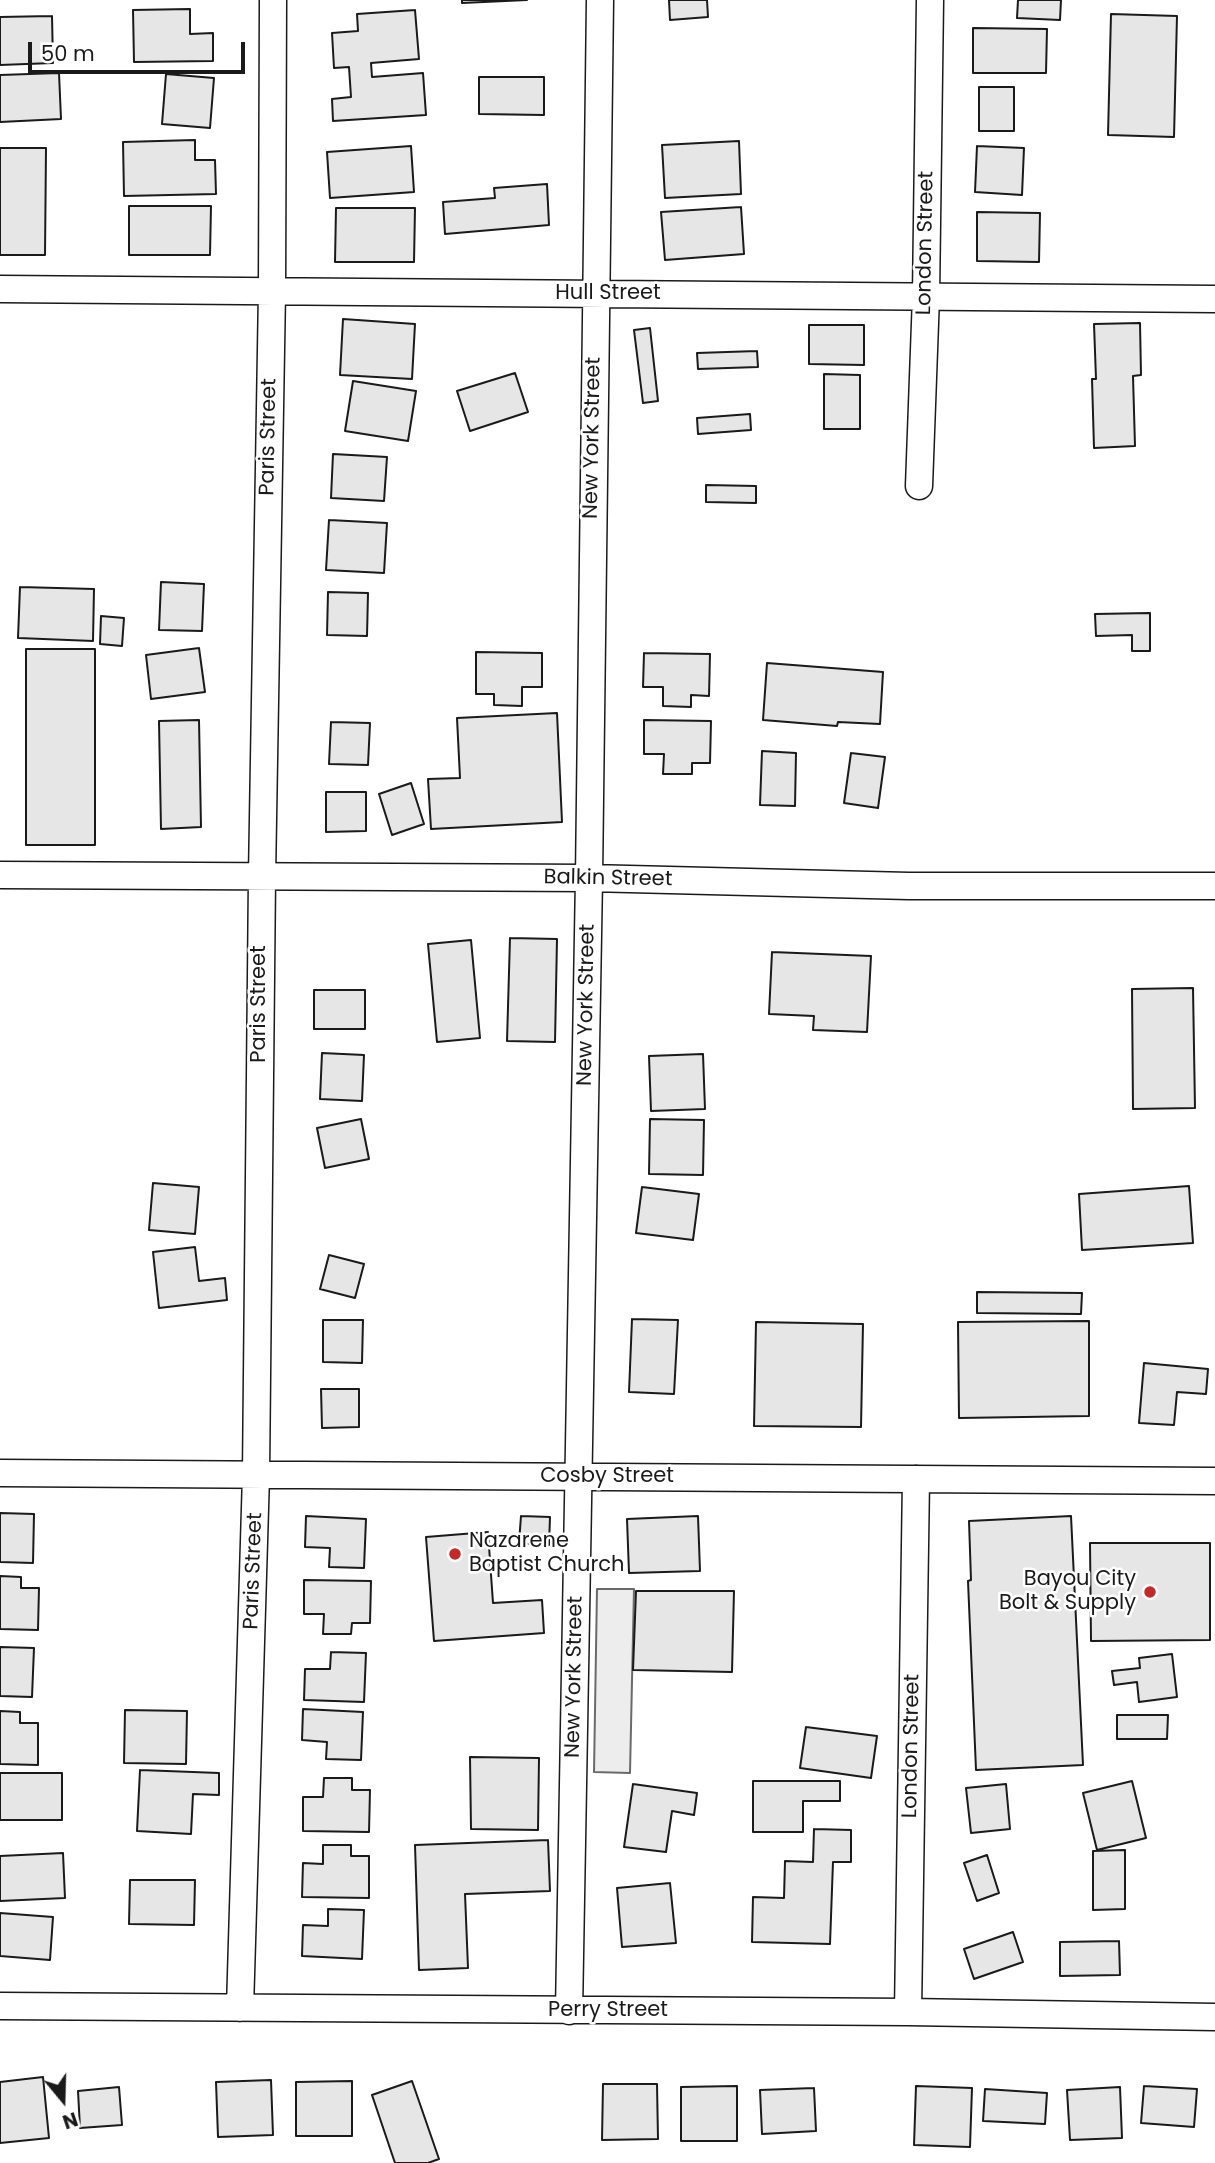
<!DOCTYPE html>
<style>
body{margin:0}
#map{position:relative;width:1215px;height:2163px;overflow:hidden;background:#fff;font-family:Poppins,sans-serif}
canvas{display:block}
.north{position:absolute;left:28px;top:2065px;width:70px;height:70px;-webkit-text-stroke:5px #fff;paint-order:stroke;rotate:161deg;font-size:19px;font-weight:700;line-height:28px;text-align:center;color:#1a1a1a}
.north::after{content:'';display:block;margin:auto;width:24px;height:32px;background:#1a1a1a;clip-path:polygon(50% 0,100% 100%,50% 72%,0 100%)}
.scale{position:absolute;left:28px;top:42px;width:217px;height:32px;box-sizing:border-box;border:4px solid #1a1a1a;border-top:0;padding-left:9px;font-size:21px;line-height:24px;white-space:nowrap;color:#1a1a1a;-webkit-text-stroke:5px #fff;paint-order:stroke}
</style>
<div id="map">
<canvas width="1215" height="2163"></canvas>
<div class="north">N</div>
<div class="scale">50 m</div>
</div>
<script>
const c = document.querySelector('canvas').getContext('2d');
c.lineJoin = 'round';
function fill(path, color) {
  c.fillStyle = color;
  c.fill(path, 'evenodd');
}
function shape(rows) {
  const path = new Path2D();
  for (const r of rows) {
    path.moveTo(r[0], r[1]);
    for (let i = 2; i < r.length; i += 2) path.lineTo(r[i], r[i + 1]);
  }
  return path;
}
function trace(path, color, width, dash) {
  c.strokeStyle = color;
  c.lineWidth = width;
  c.lineCap = dash ? 'butt' : 'round';
  c.setLineDash(dash || []);
  c.stroke(path);
}
function label(font, color, halo, rows, align = 'center') {
  c.font = font + ' Poppins,sans-serif';
  c.lineWidth = 5;
  c.setLineDash([]);
  c.textBaseline = 'middle';
  c.strokeStyle = halo;
  c.fillStyle = color;
  for (const [text, x, y, turn = 0] of rows) {
    c.save();
    c.translate(x, y);
    c.rotate((+turn || 0) * Math.PI / 180);
    c.textAlign = isNaN(turn) ? turn : align;
    if (halo) c.strokeText(text, 0, 0);
    c.fillText(text, 0, 0);
    c.restore();
  }
}
const parking = shape([
 [597,1589,634,1589,630,1773,594,1772,597,1589]
]);
fill(parking, '#ededed');
trace(parking, '#6a6a6a', 2);
const building = shape([
 [462,0,527,0,462,3,462,0],
 [669,0,707,0,708,17,670,20,669,0],
 [1018,0,1061,0,1060,20,1017,18,1018,0],
 [190,9,190,34,213,33,213,61,134,62,133,10,190,9],
 [415,10,419,59,371,63,372,77,423,73,426,115,333,121,332,99,351,97,349,67,334,68,332,33,358,31,357,14,415,10],
 [1111,14,1177,16,1174,137,1108,135,1111,14],
 [52,16,53,63,0,65,0,17,52,16],
 [973,28,1047,29,1046,73,973,73,973,28],
 [59,73,61,119,0,122,0,75,59,73],
 [166,74,214,78,210,128,162,124,166,74],
 [479,77,544,77,544,115,479,114,479,77],
 [979,87,1014,87,1014,131,979,131,979,87],
 [195,140,195,160,215,160,216,194,124,196,123,142,195,140],
 [739,141,741,194,665,198,662,145,739,141],
 [411,146,414,192,330,198,327,152,411,146],
 [977,146,1024,148,1022,195,975,192,977,146],
 [0,148,46,148,45,255,0,255,0,148],
 [547,184,549,225,445,234,443,202,495,198,494,188,547,184],
 [129,206,211,206,210,255,129,255,129,206],
 [741,207,744,254,665,260,661,212,741,207],
 [336,208,415,208,414,262,335,262,336,208],
 [977,212,1040,213,1039,262,977,261,977,212],
 [343,319,415,324,412,379,340,375,343,319],
 [1140,323,1141,375,1133,376,1135,446,1094,448,1092,379,1096,379,1094,324,1140,323],
 [809,325,864,325,864,365,809,364,809,325],
 [650,328,658,401,643,403,634,330,650,328],
 [757,351,758,367,698,369,697,353,757,351],
 [515,373,528,412,470,431,457,391,515,373],
 [824,374,860,375,860,429,824,429,824,374],
 [353,381,416,391,408,441,345,431,353,381],
 [750,414,751,430,698,434,697,418,750,414],
 [333,454,387,457,384,501,331,498,333,454],
 [706,485,756,486,756,503,706,502,706,485],
 [329,520,387,523,384,573,326,570,329,520],
 [161,582,204,584,202,631,159,630,161,582],
 [20,587,94,589,93,641,18,638,20,587],
 [328,592,368,593,367,636,327,635,328,592],
 [1150,613,1150,651,1132,651,1132,635,1096,636,1095,614,1150,613],
 [101,616,124,618,122,646,100,644,101,616],
 [199,648,205,692,151,699,146,655,199,648],
 [26,649,95,649,95,845,26,845,26,649],
 [476,652,542,653,542,687,522,687,522,706,494,705,494,694,476,694,476,652],
 [644,653,710,654,709,696,691,695,691,707,663,706,663,687,643,687,644,653],
 [767,663,883,672,880,724,838,722,837,726,763,720,767,663],
 [557,713,562,822,431,829,428,779,460,778,457,718,557,713],
 [199,720,201,827,161,829,159,721,199,720],
 [644,720,711,721,710,763,692,763,692,774,663,774,664,754,644,754,644,720],
 [331,722,370,723,368,765,329,764,331,722],
 [762,751,796,753,795,806,760,805,762,751],
 [851,753,885,757,878,808,844,803,851,753],
 [411,783,424,824,392,835,379,794,411,783],
 [326,792,366,792,366,831,326,832,326,792],
 [510,938,557,939,555,1042,507,1041,510,938],
 [471,940,480,1038,437,1042,428,944,471,940],
 [772,952,871,956,867,1032,813,1030,814,1016,769,1014,772,952],
 [1193,988,1195,1108,1133,1109,1132,989,1193,988],
 [314,990,365,990,365,1029,314,1029,314,990],
 [322,1053,364,1055,362,1101,320,1099,322,1053],
 [703,1054,705,1109,651,1111,649,1056,703,1054],
 [361,1119,369,1159,325,1168,317,1128,361,1119],
 [650,1119,704,1120,703,1175,649,1174,650,1119],
 [153,1183,199,1187,195,1234,149,1230,153,1183],
 [1189,1186,1193,1243,1082,1250,1079,1194,1189,1186],
 [642,1187,699,1194,693,1240,636,1233,642,1187],
 [195,1247,199,1281,225,1278,227,1300,159,1308,153,1252,195,1247],
 [329,1255,364,1264,355,1298,320,1289,329,1255],
 [977,1292,1082,1293,1081,1314,977,1313,977,1292],
 [632,1319,678,1320,674,1394,629,1392,632,1319],
 [323,1320,363,1320,362,1363,323,1362,323,1320],
 [1089,1321,1089,1416,959,1418,958,1322,1089,1321],
 [756,1322,863,1324,861,1427,754,1426,756,1322],
 [1144,1363,1208,1369,1206,1394,1177,1392,1174,1425,1139,1423,1144,1363],
 [321,1389,359,1389,359,1427,322,1428,321,1389],
 [0,1513,34,1514,33,1563,0,1562,0,1513],
 [306,1516,366,1519,364,1568,329,1567,330,1548,305,1547,306,1516],
 [521,1516,550,1517,549,1545,519,1543,521,1516],
 [698,1516,700,1571,629,1573,627,1519,698,1516],
 [1071,1516,1083,1765,976,1770,968,1581,971,1580,969,1521,1071,1516],
 [488,1532,493,1603,542,1600,544,1633,434,1641,426,1537,488,1532],
 [1090,1543,1210,1543,1210,1640,1091,1641,1090,1543],
 [0,1576,21,1577,21,1588,39,1588,38,1630,0,1629,0,1576],
 [304,1580,371,1581,370,1623,352,1623,351,1634,323,1634,324,1614,304,1614,304,1580],
 [636,1591,734,1591,732,1672,633,1670,636,1591],
 [0,1647,34,1648,32,1697,0,1696,0,1647],
 [331,1652,366,1653,364,1702,304,1700,305,1669,330,1669,331,1652],
 [1172,1654,1177,1697,1139,1702,1137,1682,1114,1685,1112,1671,1140,1668,1139,1658,1172,1654],
 [303,1709,363,1712,361,1760,326,1759,327,1742,302,1740,303,1709],
 [125,1710,187,1711,186,1764,124,1763,125,1710],
 [0,1711,20,1712,20,1723,38,1723,38,1765,0,1764,0,1711],
 [1117,1715,1168,1715,1167,1739,1117,1739,1117,1715],
 [806,1727,877,1736,871,1778,800,1768,806,1727],
 [470,1757,539,1758,538,1830,471,1829,470,1757],
 [140,1770,219,1773,219,1795,193,1794,191,1834,137,1831,140,1770],
 [0,1773,62,1773,62,1820,0,1820,0,1773],
 [324,1778,352,1778,352,1790,370,1790,369,1832,303,1831,303,1797,323,1797,324,1778],
 [753,1781,840,1781,840,1801,803,1801,803,1832,753,1832,753,1781],
 [1132,1781,1146,1838,1097,1850,1083,1793,1132,1781],
 [633,1784,697,1793,694,1815,672,1811,666,1852,624,1847,633,1784],
 [1006,1784,1010,1829,971,1833,966,1788,1006,1784],
 [814,1829,851,1830,851,1862,833,1862,830,1944,752,1942,753,1897,784,1898,785,1861,813,1862,814,1829],
 [548,1840,550,1891,465,1894,468,1968,419,1970,415,1845,548,1840],
 [323,1845,351,1845,351,1856,369,1856,369,1898,302,1897,303,1863,323,1864,323,1845],
 [1125,1850,1125,1909,1093,1910,1093,1851,1125,1850],
 [63,1853,65,1898,0,1901,0,1856,63,1853],
 [987,1855,999,1893,977,1901,964,1863,987,1855],
 [130,1880,195,1880,194,1925,129,1924,130,1880],
 [670,1883,676,1943,622,1947,617,1888,670,1883],
 [328,1909,364,1910,362,1959,302,1956,303,1925,328,1926,328,1909],
 [0,1913,53,1917,50,1960,0,1956,0,1913],
 [1013,1932,1023,1962,974,1979,964,1949,1013,1932],
 [1119,1941,1120,1975,1060,1976,1060,1942,1119,1941],
 [43,2077,49,2138,0,2143,0,2082,43,2077],
 [271,2080,273,2135,218,2137,216,2082,271,2080],
 [352,2081,352,2136,296,2136,296,2082,352,2081],
 [412,2081,439,2159,428,2163,395,2163,372,2095,412,2081],
 [603,2084,657,2084,658,2139,602,2140,603,2084],
 [737,2086,737,2141,681,2141,681,2087,737,2086],
 [916,2086,972,2088,970,2147,914,2145,916,2086],
 [1144,2086,1197,2089,1194,2127,1141,2123,1144,2086],
 [119,2087,122,2125,80,2128,78,2091,119,2087],
 [1120,2087,1122,2138,1070,2140,1067,2090,1120,2087],
 [814,2088,816,2131,762,2134,760,2090,814,2088],
 [985,2089,1047,2093,1045,2124,983,2121,985,2089]
]);
fill(building, '#e6e6e6');
trace(building, '#1a1a1a', 2);
const street = shape([
 [0,289,1215,299],
 [919,486,926,296,930,0],
 [0,875,589,878,909,886,1215,886],
 [0,1473,1215,1481],
 [0,2006,908,2012,1215,2017],
 [240,2008,256,1475,262,877,272,291,273,0],
 [569,2011,589,878,600,0],
 [908,2012,916,1479]
]);
trace(street, '#1a1a1a', 29);
trace(street, '#fff', 26);
for (const [x, y, r, color] of [
 [455,1554,7,"#c62828"],
 [1150,1592,7,"#c62828"]
]) {
  const dot = new Path2D();
  dot.arc(x, y, r, 0, 2 * Math.PI);
  c.fillStyle = color;
  c.fill(dot);
  trace(dot, '#fff', 2.5);
}
label('21px', '#1a1a1a', '#fff', [
 ["London Street",926,243,-89],
 ["Hull Street",608,294],
 ["Paris Street",269,437,-89],
 ["New York Street",593,438,-89],
 ["Balkin Street",608,879,1],
 ["Paris Street",260,1004,-90],
 ["New York Street",587,1005,-89],
 ["Cosby Street",607,1477],
 ["Paris Street",254,1571,-88],
 ["New York Street",575,1677,-89],
 ["London Street",912,1746,-89],
 ["Perry Street",608,2011]
]);
label('21px', '#1a1a1a', '#fff', [
 ["Nazarene",469,1542],
 ["Baptist Church",469,1566],
 ["Bayou City",1136,1580,"right"],
 ["Bolt & Supply",1136,1604,"right"]
], 'left');
</script>
